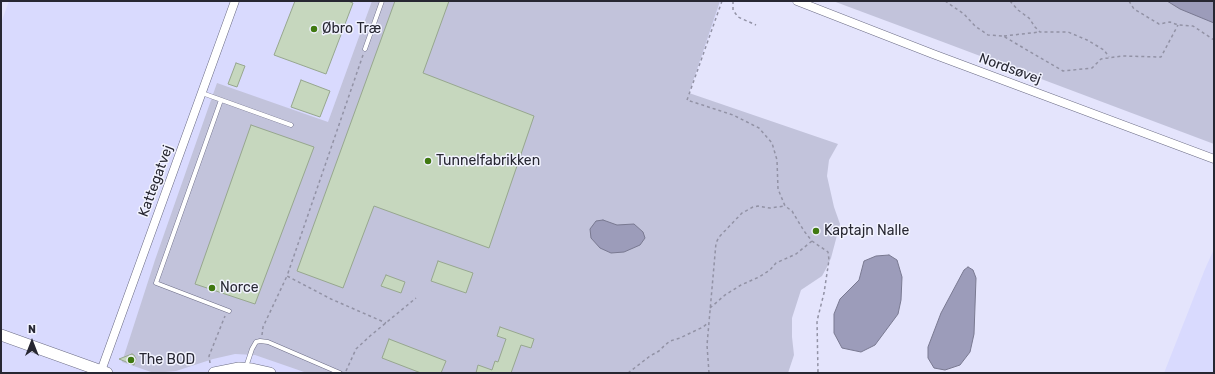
<!DOCTYPE html>
<meta charset="utf-8">
<style>
body{margin:0}
#map{position:relative;width:1215px;height:374px;overflow:hidden;background:#e4e4fc;font-family:Rubik,sans-serif}
canvas{display:block}
.frame{position:absolute;inset:0;border:2px solid #272732;pointer-events:none}
.north{position:absolute;left:12px;top:322px;width:40px;height:40px;-webkit-text-stroke:3px #f2f3ff;paint-order:stroke;rotate:0deg;font-size:11px;font-weight:700;line-height:16px;text-align:center;color:#272732}
.north::after{content:'';display:block;margin:auto;width:14px;height:18px;background:#272732;clip-path:polygon(50% 0,100% 100%,50% 72%,0 100%)}
</style>
<div id="map">
<canvas width="1215" height="374"></canvas>
<div class="frame"></div>
<div class="north">N</div>
</div>
<script>
const c = document.querySelector('canvas').getContext('2d');
c.lineJoin = 'round';
function fill(path, color) {
  c.fillStyle = color;
  c.fill(path, 'evenodd');
}
function shape(rows) {
  const path = new Path2D();
  for (const r of rows) {
    path.moveTo(r[0], r[1]);
    for (let i = 2; i < r.length; i += 2) path.lineTo(r[i], r[i + 1]);
  }
  return path;
}
function trace(path, color, width, dash) {
  c.strokeStyle = color;
  c.lineWidth = width;
  c.lineCap = dash ? 'butt' : 'round';
  c.setLineDash(dash || []);
  c.stroke(path);
}
function label(font, color, halo, rows, align = 'center') {
  c.font = font + ' Rubik,sans-serif';
  c.lineWidth = 3;
  c.setLineDash([]);
  c.textBaseline = 'middle';
  c.strokeStyle = halo;
  c.fillStyle = color;
  for (const [text, x, y, turn = 0] of rows) {
    c.save();
    c.translate(x, y);
    c.rotate((+turn || 0) * Math.PI / 180);
    c.textAlign = isNaN(turn) ? turn : align;
    if (halo) c.strokeText(text, 0, 0);
    c.fillText(text, 0, 0);
    c.restore();
  }
}
fill(shape([
 [9,1,721,1,689,93,466,373,1,373,1,23],
 [1214,249,1214,373,1164,373,1205,269]
]), '#d9dafe');
fill(shape([
 [372,1,720,1,689,93,838,144,829,160,827,176,834,207,840,224,831,258,827,267,822,276,801,290,792,318,792,337,794,355,788,373,307,373,255,355,235,354,213,359,176,371,154,373,122,362,155,260,217,83,328,122],
 [833,1,1214,1,1214,144,943,42]
]), '#c2c3db');
const water = shape([
 [1167,1,1214,1,1214,23,1180,9,1167,1],
 [603,220,617,225,634,224,643,232,645,238,640,245,624,252,611,253,600,248,591,238,590,229,596,221,603,220],
 [889,255,897,260,902,277,901,300,898,314,875,345,861,352,842,348,834,333,834,314,840,299,859,280,864,261,876,256,889,255],
 [968,267,973,270,976,278,974,334,970,352,960,365,945,370,934,368,928,358,928,347,941,313,964,270,968,267]
]);
fill(water, '#9c9cba');
trace(water, '#797991', 1);
const building = shape([
 [295,1,348,1,353,3,326,74,274,55,295,1],
 [395,1,449,1,423,73,534,116,489,248,374,206,343,288,297,271,395,1],
 [236,63,245,66,237,87,228,84,236,63],
 [301,80,330,91,320,117,291,107,301,80],
 [251,125,314,147,255,304,195,284,251,125],
 [438,261,473,273,466,293,431,281,438,261],
 [386,275,405,282,401,293,381,286,386,275],
 [500,327,534,339,531,348,521,345,511,373,476,373,478,365,492,370,495,361,498,362,506,339,497,336,500,327],
 [389,339,446,361,441,373,421,373,382,358,389,339],
 [132,354,134,355,136,359,134,365,119,359,132,354]
]);
fill(building, '#c6d7be');
trace(building, '#97a78f', 1);
const lane = shape([
 [365,49,382,1],
 [202,93,291,125],
 [221,100,156,283,229,311],
 [246,367,252,349,256,342,260,341,268,342,340,373]
]);
const street = shape([
 [797,1,933,54,1214,159],
 [101,371,235,1]
]);
const secondary = shape([
 [1,335,107,373],
 [214,373,239,368,252,369,270,373]
]);
trace(lane, '#6b6c85', 5);
trace(street, '#6b6c85', 9);
trace(secondary, '#6b6c85', 12);
trace(shape([
 [722,1,687,100,733,115,759,128,772,143,777,160,778,189,785,206,792,211,804,231,812,241,828,252,829,260,824,293,817,321,818,373],
 [733,1,733,10,738,17,756,25],
 [945,1,964,14,975,26,988,35,1003,36,1063,71,1092,68,1101,59,1122,56,1161,57,1178,25],
 [1010,1,1018,10,1029,18,1035,27,1040,32,1068,32,1087,40,1104,50,1109,57],
 [1129,1,1134,9,1159,24,1170,22,1178,25,1193,26,1214,40],
 [1004,36,1040,32],
 [363,55,287,276,331,299,386,323],
 [710,308,725,295,741,285,759,277,770,270,776,263,796,254,812,241],
 [262,335,263,327,287,276],
 [210,363,209,356,225,316],
 [346,371,356,349,370,336,416,298],
 [628,373,650,356,659,351,664,346,670,341,680,338,703,327,708,323],
 [709,373,707,345,716,243,719,237,742,213,753,207,758,206,770,208,785,206]
]), '#9292a5', 1.5, [3, 3]);
trace(lane, '#fff', 4);
trace(street, '#fff', 8);
trace(secondary, '#fff', 11);
for (const [x, y, r, color] of [
 [314,29,4,"#407911"],
 [428,161,4,"#407911"],
 [816,231,4,"#407911"],
 [212,288,4,"#407911"],
 [131,360,4,"#407911"]
]) {
  const dot = new Path2D();
  dot.arc(x, y, r, 0, 2 * Math.PI);
  c.fillStyle = color;
  c.fill(dot);
  trace(dot, '#f2f3ff', 1.5);
}
label('14px', '#272732', '#f2f3ff', [
 ["Øbro Træ",322,29],
 ["Tunnelfabrikken",436,161],
 ["Kaptajn Nalle",824,231],
 ["Norce",220,288],
 ["The BOD",139,360]
], 'left');
label('14px', '#272732', '#f2f3ff', [
 ["Nordsøvej",1010,69,20],
 ["Kattegatvej",156,181,-70]
]);
</script>
